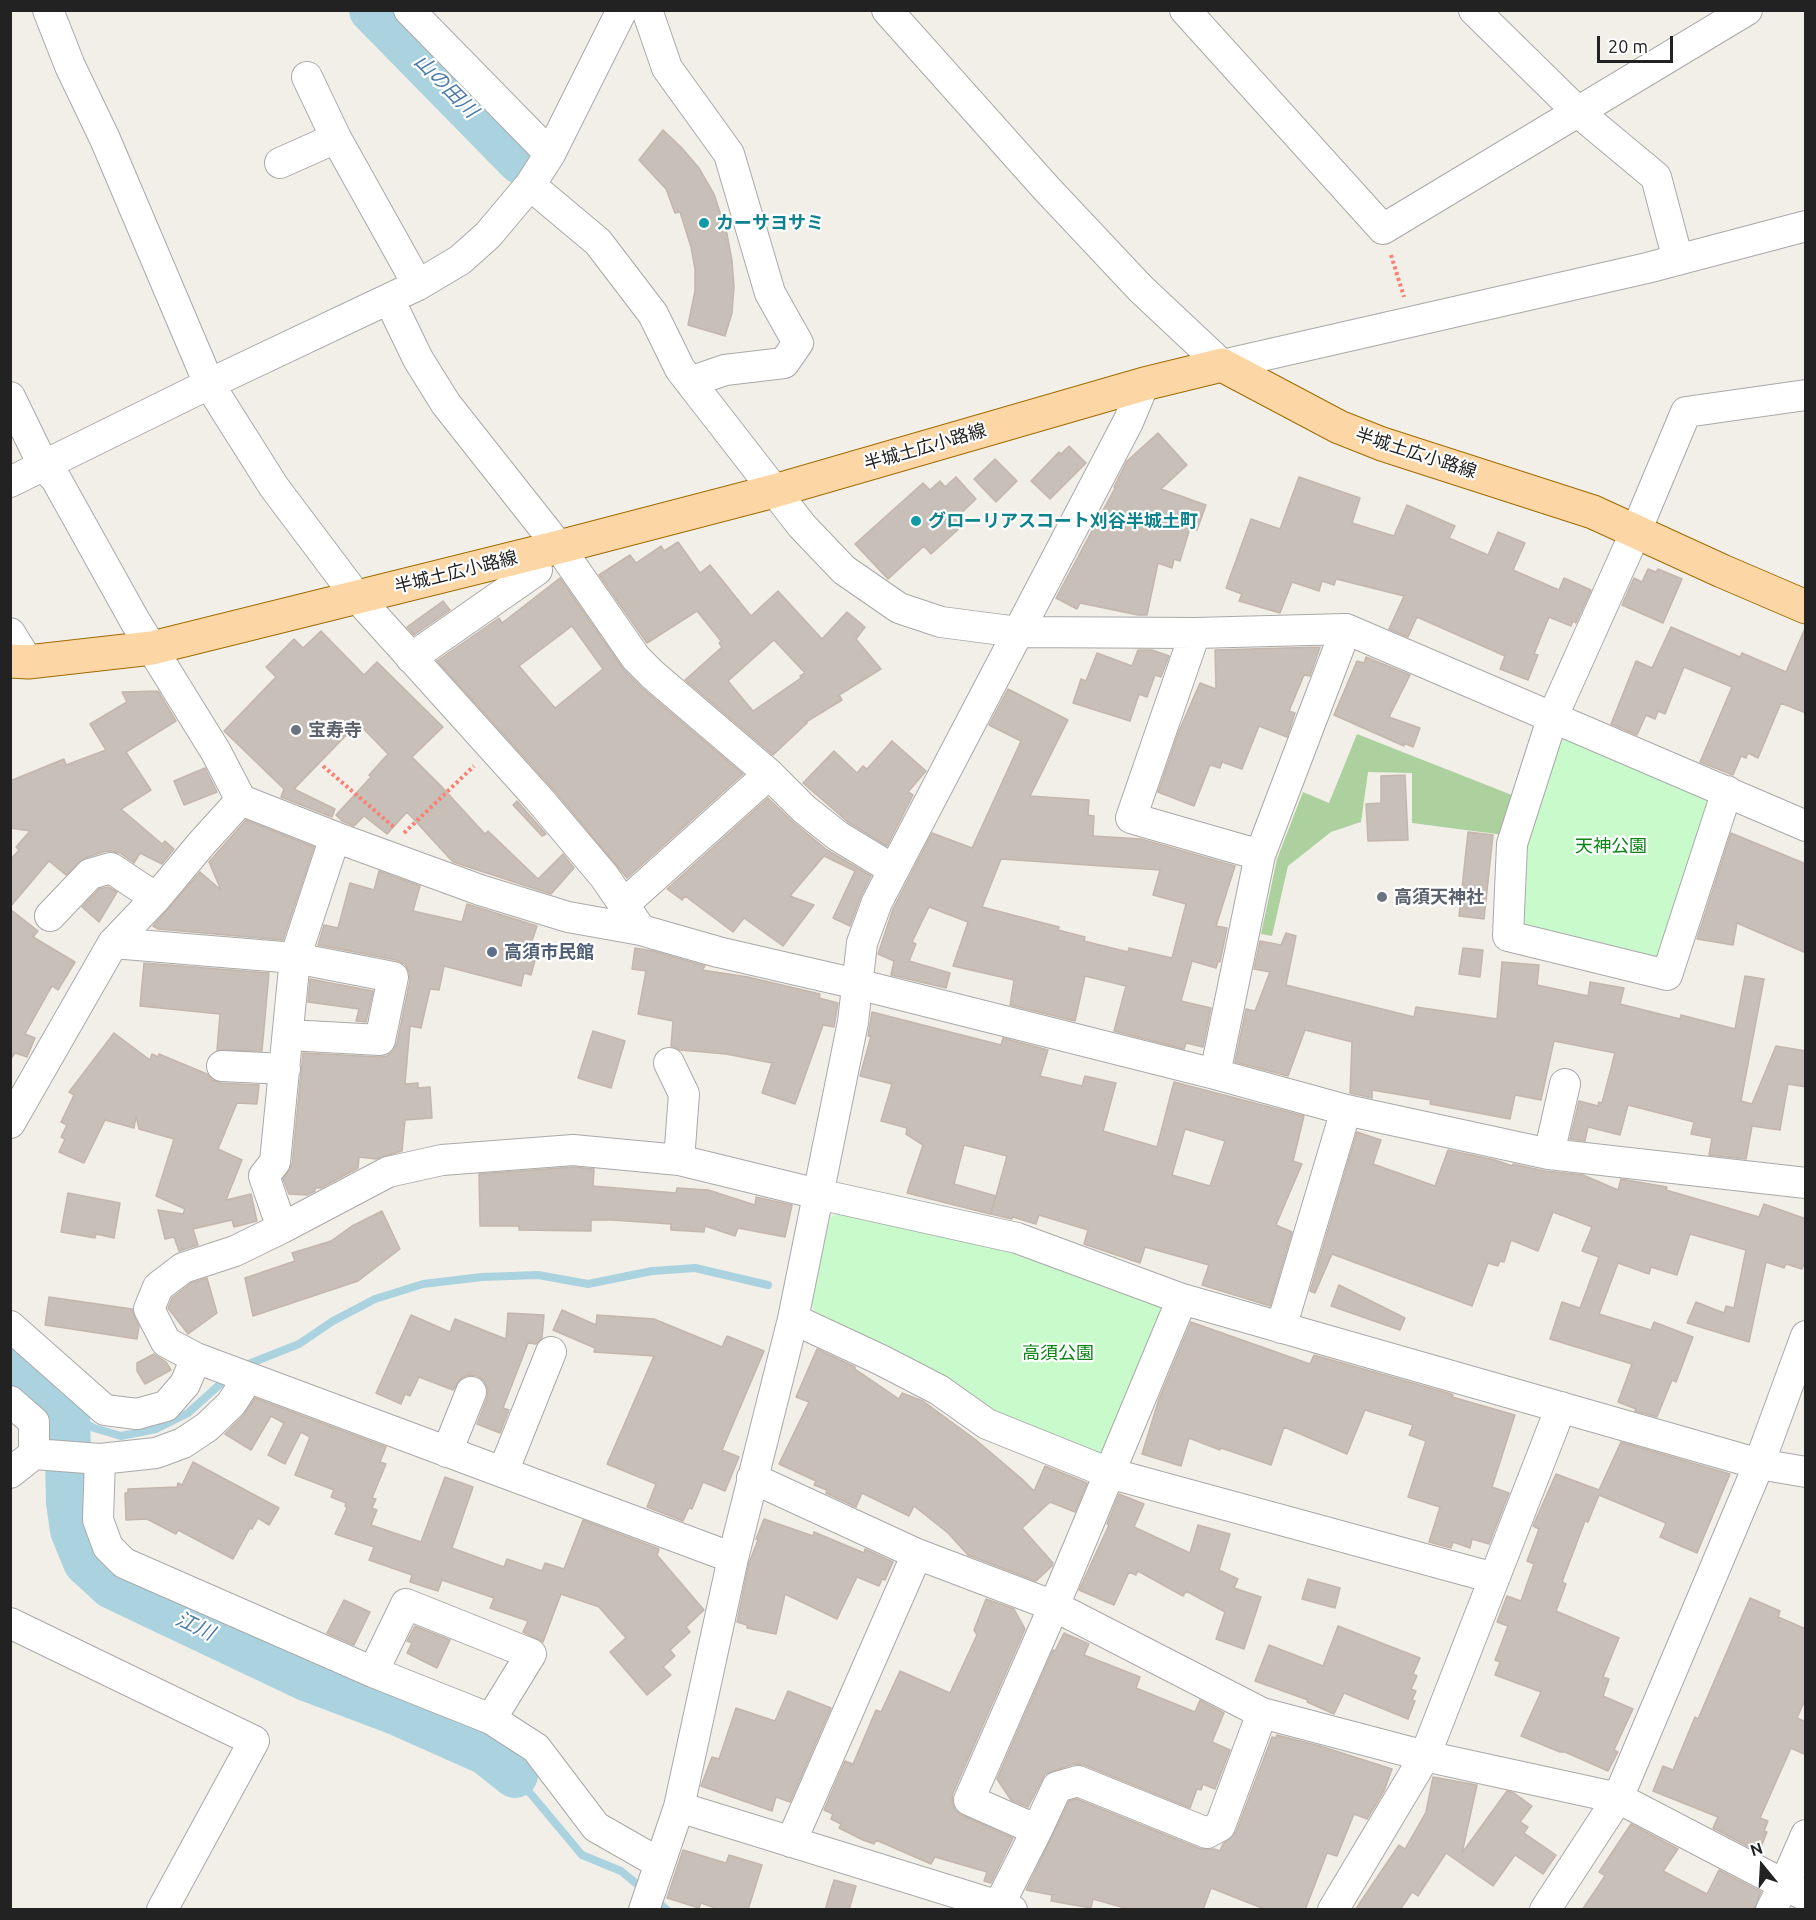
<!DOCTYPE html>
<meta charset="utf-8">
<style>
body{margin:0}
#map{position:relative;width:1816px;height:1920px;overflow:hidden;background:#f2efe9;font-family:Ubuntu,sans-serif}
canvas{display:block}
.frame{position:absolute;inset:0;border:12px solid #222;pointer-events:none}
.north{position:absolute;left:1732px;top:1836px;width:60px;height:60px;-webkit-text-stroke:4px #fff;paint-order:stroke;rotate:342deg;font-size:16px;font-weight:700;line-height:24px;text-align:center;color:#222}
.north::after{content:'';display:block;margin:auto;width:21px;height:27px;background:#222;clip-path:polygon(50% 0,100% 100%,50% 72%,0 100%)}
.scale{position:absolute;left:1597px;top:36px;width:76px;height:27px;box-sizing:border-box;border:3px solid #222;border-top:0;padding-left:8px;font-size:18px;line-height:21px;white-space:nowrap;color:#222;-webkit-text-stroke:4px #fff;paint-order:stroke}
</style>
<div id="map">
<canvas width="1816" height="1920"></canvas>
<div class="frame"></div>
<div class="north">N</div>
<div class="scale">20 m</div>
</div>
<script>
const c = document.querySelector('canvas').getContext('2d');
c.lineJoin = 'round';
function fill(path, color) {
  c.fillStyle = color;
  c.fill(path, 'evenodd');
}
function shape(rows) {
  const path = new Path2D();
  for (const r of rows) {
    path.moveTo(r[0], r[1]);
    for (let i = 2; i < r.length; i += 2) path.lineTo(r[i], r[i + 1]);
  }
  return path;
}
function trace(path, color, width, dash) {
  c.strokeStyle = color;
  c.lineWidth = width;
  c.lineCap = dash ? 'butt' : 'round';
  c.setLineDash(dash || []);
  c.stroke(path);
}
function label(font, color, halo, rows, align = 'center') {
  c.font = font + ' Ubuntu,"Noto Sans JP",sans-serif';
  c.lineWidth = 4.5;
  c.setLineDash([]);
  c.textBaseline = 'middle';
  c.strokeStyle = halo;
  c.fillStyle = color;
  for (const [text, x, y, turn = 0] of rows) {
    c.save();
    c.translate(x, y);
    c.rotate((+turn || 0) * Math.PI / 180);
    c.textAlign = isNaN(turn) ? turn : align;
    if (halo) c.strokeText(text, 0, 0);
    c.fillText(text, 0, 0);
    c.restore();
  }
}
fill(shape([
 [1357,734,1517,797,1504,835,1412,823,1412,773,1368,772,1361,822,1331,832,1288,866,1272,936,1261,934,1277,859,1303,792,1329,803]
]), '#add19e');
fill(shape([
 [1559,731,1716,799,1661,964,1518,930,1523,845],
 [843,1210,1006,1250,1160,1301,1165,1311,1106,1453,1093,1455,990,1413,815,1313,811,1302,830,1218]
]), '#c8facc');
trace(shape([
 [241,1367,299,1344,333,1321,375,1299,423,1284,482,1277,538,1275,588,1284,652,1271,695,1268,768,1285],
 [67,1413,94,1428,121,1436,156,1429,188,1413,227,1378],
 [515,1775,582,1855,621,1871,643,1889],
 [654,1899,667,1910]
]), '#aad3df', 8);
trace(shape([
 [372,10,520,161],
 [10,1363,67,1413,69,1502,73,1530,86,1562,112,1586,306,1678,396,1712,486,1752,515,1775]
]), '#aad3df', 46);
const building = shape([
 [663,130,681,147,699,168,714,194,727,234,732,261,734,287,732,313,725,336,688,325,695,291,695,269,691,247,680,212,675,213,666,189,639,160,663,130],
 [1158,433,1187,465,1161,489,1206,505,1197,530,1190,528,1180,561,1174,559,1172,568,1158,563,1147,615,1138,615,1080,603,1077,609,1056,598,1115,488,1114,487,1127,461,1158,433],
 [1069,446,1086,463,1050,499,1031,481,1059,452,1061,454,1069,446],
 [995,459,1017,481,996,502,974,479,995,459],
 [956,477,976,499,955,519,962,526,931,554,924,546,888,579,855,544,923,483,930,490,940,481,945,487,956,477],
 [1299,477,1360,498,1352,523,1394,536,1407,505,1455,526,1449,538,1488,555,1498,532,1525,543,1513,570,1559,590,1564,578,1591,590,1576,623,1573,621,1571,626,1549,617,1534,654,1538,655,1528,680,1500,669,1505,656,1417,617,1408,637,1389,629,1404,596,1336,579,1334,585,1322,581,1319,591,1292,582,1280,613,1239,601,1242,594,1226,588,1251,519,1280,529,1299,477],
 [678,542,700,573,710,565,751,616,778,591,822,639,847,612,865,627,856,639,881,669,839,695,842,700,806,722,807,723,773,755,685,680,722,647,719,643,721,641,697,611,647,643,599,575,630,555,636,563,661,546,664,551,678,542],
 [774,640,805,673,800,676,801,678,753,711,728,681,774,640],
 [1648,569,1656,572,1658,569,1682,579,1663,623,1622,605,1634,578,1642,582,1648,569],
 [560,578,624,670,642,688,743,774,627,878,552,788,437,661,499,618,502,623,560,578],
 [572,626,603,669,555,708,519,666,572,626],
 [443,601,450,610,414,635,407,627,443,601],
 [1806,626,1806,713,1781,703,1758,758,1748,753,1746,758,1741,756,1733,775,1700,762,1732,687,1684,667,1665,714,1658,711,1655,719,1646,715,1637,735,1611,724,1636,661,1652,668,1671,627,1740,657,1742,653,1786,672,1806,626],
 [321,631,364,675,377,662,443,727,412,757,440,785,485,834,488,831,538,879,563,854,574,868,551,894,453,862,407,812,387,834,364,816,354,826,342,821,336,815,371,777,369,775,388,754,358,723,294,789,335,809,332,817,281,797,284,789,224,731,276,677,266,667,294,639,303,648,321,631],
 [1320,647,1310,676,1304,675,1289,711,1295,713,1287,737,1259,726,1242,769,1222,762,1220,768,1210,765,1194,806,1158,792,1179,731,1200,683,1216,689,1215,650,1320,647],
 [1138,650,1152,650,1169,656,1161,677,1155,675,1147,697,1139,694,1130,721,1073,703,1081,679,1086,681,1097,653,1132,666,1138,650],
 [1366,657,1410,675,1389,717,1420,728,1413,747,1404,743,1404,746,1334,715,1357,661,1364,663,1366,657],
 [1008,689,1068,720,1030,796,1089,800,1088,815,1094,816,1093,836,1141,839,1235,866,1216,926,1227,928,1220,962,1218,961,1216,968,1192,961,1181,1001,1211,1008,1203,1047,1186,1043,1184,1049,1114,1031,1126,986,1085,976,1075,1021,1010,1005,1014,980,953,966,968,922,929,907,912,942,916,944,909,961,950,973,946,988,891,975,894,961,878,954,893,909,932,833,972,848,1021,741,989,725,1008,689],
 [1001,859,1160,870,1153,895,1186,904,1172,958,1129,948,1128,952,1084,941,1085,937,1058,930,1059,927,982,907,1001,859],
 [158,691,176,721,126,752,151,790,121,809,162,844,165,841,174,849,162,864,140,853,134,863,120,853,106,851,85,858,66,875,49,861,10,907,10,860,19,850,16,847,30,831,10,828,10,781,64,759,66,765,106,750,90,724,127,702,122,692,158,691],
 [892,741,926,771,908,792,913,795,887,846,848,822,803,783,834,751,857,773,863,766,867,769,892,741],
 [205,768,217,792,184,805,174,781,205,768],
 [1405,775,1408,840,1368,841,1366,804,1381,803,1381,776,1405,775],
 [768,798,793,822,827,850,871,876,861,896,850,926,833,918,855,871,824,856,790,896,814,905,783,946,744,918,733,932,685,896,682,900,667,889,768,798],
 [517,801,546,834,542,836,513,805,517,801],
 [246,820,314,847,283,940,158,929,153,926,200,872,221,890,209,862,246,820],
 [1468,832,1493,835,1484,919,1459,916,1468,832],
 [1731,833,1806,864,1806,953,1737,923,1733,945,1697,939,1731,833],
 [379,871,420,886,413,911,462,922,467,904,537,926,531,944,539,946,531,975,524,973,521,986,444,966,439,990,430,989,421,1028,410,1026,405,1084,418,1083,418,1088,430,1087,432,1118,405,1120,402,1151,376,1159,359,1157,358,1168,321,1188,315,1188,315,1191,307,1195,289,1194,283,1179,292,1164,303,1053,380,1057,387,1056,393,1051,397,1043,410,980,409,972,405,964,396,960,318,945,324,925,338,928,350,883,374,890,379,871],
 [108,887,117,892,99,922,82,907,99,889,108,887],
 [10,909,38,931,33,937,75,962,58,990,52,986,25,1034,35,1038,27,1057,15,1053,10,1060,10,909],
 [1286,933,1296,936,1286,985,1414,1017,1416,1007,1497,1019,1502,962,1539,965,1537,985,1588,996,1590,982,1624,988,1620,1004,1680,1019,1681,1015,1735,1029,1745,976,1764,979,1741,1101,1752,1104,1776,1046,1806,1051,1806,1087,1788,1084,1780,1130,1752,1126,1746,1159,1709,1155,1712,1138,1691,1134,1694,1122,1628,1105,1620,1135,1588,1127,1585,1141,1570,1139,1579,1101,1598,1106,1599,1102,1602,1103,1615,1053,1554,1041,1541,1100,1515,1095,1510,1119,1430,1104,1431,1100,1372,1090,1372,1098,1350,1093,1352,1042,1305,1030,1288,1076,1235,1062,1246,1009,1255,1011,1270,972,1254,969,1260,941,1281,945,1286,933],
 [635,948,653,951,705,966,702,970,748,977,820,994,819,998,838,1003,834,1027,823,1025,795,1104,762,1093,772,1063,726,1054,680,1050,671,1046,673,1021,638,1014,646,971,632,969,635,948],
 [1463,948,1483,950,1480,977,1459,974,1463,948],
 [144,963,269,973,262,1051,217,1050,220,1014,140,1006,144,963],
 [310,979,373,991,366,1022,356,1021,359,1009,308,1002,310,979],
 [872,1012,1001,1045,1003,1038,1048,1050,1040,1076,1082,1086,1085,1076,1116,1083,1103,1131,1157,1147,1174,1082,1304,1116,1293,1161,1302,1164,1276,1225,1292,1232,1270,1306,1202,1285,1209,1265,1145,1247,1140,1263,1084,1244,1088,1230,1039,1215,1036,1224,1013,1217,1012,1219,991,1214,1007,1156,964,1145,954,1184,996,1196,990,1214,907,1193,923,1145,906,1134,907,1128,881,1121,892,1084,860,1076,871,1036,868,1036,872,1012],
 [1185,1129,1225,1141,1210,1186,1172,1175,1185,1129],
 [593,1031,625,1041,611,1088,578,1078,593,1031],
 [114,1033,150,1060,152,1054,158,1057,159,1054,207,1074,212,1080,221,1083,259,1085,257,1104,237,1103,218,1149,242,1160,226,1200,251,1194,257,1221,234,1227,232,1220,193,1229,198,1245,179,1251,174,1237,165,1239,158,1210,183,1214,185,1209,156,1196,174,1139,139,1129,136,1116,134,1128,105,1120,84,1163,59,1152,65,1139,61,1137,67,1125,61,1122,74,1095,69,1092,114,1033],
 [1357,1132,1381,1140,1373,1164,1435,1186,1448,1150,1495,1160,1512,1166,1513,1164,1545,1171,1583,1175,1618,1190,1621,1179,1667,1187,1666,1190,1759,1217,1764,1204,1806,1219,1806,1259,1802,1269,1786,1264,1784,1268,1766,1262,1749,1342,1687,1323,1696,1302,1724,1313,1726,1306,1734,1308,1746,1250,1690,1234,1677,1275,1651,1267,1649,1274,1618,1263,1599,1314,1651,1330,1654,1322,1693,1337,1676,1382,1672,1380,1657,1417,1635,1411,1636,1409,1618,1402,1632,1364,1550,1339,1562,1302,1580,1308,1599,1257,1582,1251,1592,1227,1553,1212,1538,1251,1511,1240,1504,1262,1500,1261,1498,1266,1488,1263,1472,1306,1332,1254,1315,1293,1310,1291,1357,1132],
 [573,1167,594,1169,593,1186,676,1193,677,1188,708,1190,755,1205,756,1197,792,1205,785,1237,738,1228,735,1236,705,1226,704,1232,671,1230,671,1224,612,1220,591,1220,591,1231,519,1230,519,1226,480,1226,479,1174,573,1167],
 [68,1193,120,1203,114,1238,96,1234,95,1238,61,1232,68,1193],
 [382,1211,400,1249,358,1281,253,1316,245,1278,295,1261,292,1253,331,1241,352,1226,382,1211],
 [207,1278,217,1313,188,1334,168,1308,172,1298,191,1283,207,1278],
 [1339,1285,1405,1318,1400,1330,1331,1306,1339,1285],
 [49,1297,132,1309,139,1327,137,1339,45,1325,49,1297],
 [562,1310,596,1325,597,1315,654,1319,722,1347,727,1336,764,1351,722,1450,739,1457,725,1491,703,1482,692,1509,689,1508,683,1521,647,1507,656,1484,607,1464,654,1356,594,1352,595,1348,553,1330,562,1310],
 [508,1313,544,1315,542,1338,536,1344,528,1343,503,1408,509,1410,500,1433,477,1424,487,1398,488,1390,484,1381,477,1376,468,1375,461,1378,453,1390,419,1377,410,1396,405,1394,401,1404,376,1393,411,1315,450,1332,455,1319,506,1339,508,1313],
 [1191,1322,1310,1364,1314,1355,1448,1393,1453,1395,1452,1397,1515,1415,1492,1487,1509,1493,1489,1544,1472,1539,1470,1548,1453,1542,1451,1548,1429,1542,1440,1507,1408,1497,1426,1441,1409,1435,1413,1425,1365,1410,1347,1454,1284,1427,1271,1465,1221,1448,1220,1450,1189,1438,1181,1466,1142,1454,1159,1399,1191,1322],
 [817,1349,855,1367,855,1369,899,1399,902,1393,923,1401,976,1440,1022,1479,1034,1491,1045,1466,1087,1483,1075,1512,1050,1502,1022,1528,1053,1563,1052,1566,1036,1581,968,1555,948,1533,914,1506,909,1516,862,1493,856,1507,826,1493,827,1490,814,1485,816,1481,779,1464,809,1402,796,1397,817,1349],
 [154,1354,166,1362,171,1370,145,1384,137,1371,137,1363,154,1354],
 [255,1398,386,1447,380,1462,386,1464,372,1498,376,1499,372,1508,377,1510,371,1525,421,1542,445,1477,473,1487,452,1548,504,1567,507,1559,542,1571,545,1563,564,1569,583,1520,659,1549,657,1555,704,1610,686,1627,690,1632,670,1650,675,1656,663,1667,671,1675,647,1695,610,1652,626,1638,599,1607,561,1594,543,1642,523,1632,528,1621,490,1608,494,1598,442,1580,438,1591,410,1582,412,1575,369,1560,374,1547,335,1534,347,1508,345,1506,346,1503,331,1497,334,1490,295,1475,310,1437,301,1432,285,1464,268,1455,284,1423,271,1416,251,1450,225,1434,243,1416,255,1398],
 [1621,1442,1730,1474,1697,1553,1660,1537,1666,1523,1599,1495,1588,1522,1585,1521,1562,1582,1566,1584,1556,1611,1619,1638,1603,1677,1609,1679,1603,1696,1633,1709,1614,1750,1618,1752,1608,1771,1565,1752,1560,1752,1521,1736,1541,1692,1495,1675,1500,1662,1495,1660,1508,1626,1497,1622,1507,1596,1521,1601,1534,1564,1527,1561,1539,1529,1533,1526,1556,1474,1599,1490,1621,1442],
 [193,1462,279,1508,269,1525,258,1518,252,1529,250,1528,233,1559,178,1530,176,1534,147,1519,126,1520,125,1493,128,1493,128,1489,177,1487,178,1483,182,1485,193,1462],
 [1119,1494,1144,1504,1134,1527,1190,1553,1198,1525,1230,1534,1219,1570,1238,1579,1234,1588,1261,1597,1244,1649,1216,1639,1225,1612,1186,1591,1183,1596,1138,1571,1136,1575,1129,1572,1114,1605,1079,1590,1109,1525,1107,1524,1119,1494],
 [764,1519,813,1536,814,1532,864,1553,865,1549,893,1562,885,1580,882,1579,879,1586,857,1577,837,1619,785,1594,776,1634,747,1628,747,1625,737,1622,749,1563,758,1540,756,1539,764,1519],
 [1308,1579,1340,1588,1335,1608,1302,1599,1308,1579],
 [1750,1598,1780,1611,1778,1617,1806,1629,1806,1698,1797,1718,1806,1722,1806,1755,1791,1748,1760,1818,1768,1821,1764,1831,1767,1832,1759,1852,1713,1828,1718,1817,1653,1791,1663,1766,1673,1770,1695,1717,1698,1719,1750,1598],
 [986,1599,1014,1609,1025,1629,953,1793,952,1801,955,1810,962,1815,1013,1838,991,1883,984,1881,987,1872,935,1857,931,1864,876,1840,874,1844,863,1840,839,1828,841,1824,831,1819,833,1814,824,1810,845,1761,853,1764,876,1710,881,1712,900,1671,950,1693,977,1635,974,1630,986,1599],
 [344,1600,370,1612,354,1645,327,1633,344,1600],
 [415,1626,450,1640,437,1668,407,1653,412,1643,407,1641,415,1626],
 [1338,1626,1420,1658,1413,1674,1417,1676,1411,1689,1416,1691,1412,1700,1415,1701,1408,1719,1344,1693,1334,1714,1307,1702,1308,1700,1255,1681,1269,1645,1323,1666,1338,1626],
 [1064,1633,1089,1644,1084,1655,1140,1677,1136,1688,1195,1712,1200,1700,1224,1713,1212,1742,1230,1750,1215,1789,1203,1784,1201,1790,1197,1789,1190,1808,1084,1765,1074,1764,1045,1774,1028,1807,1011,1800,997,1779,1053,1650,1055,1651,1064,1633],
 [788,1691,831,1708,790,1802,776,1797,772,1811,701,1786,712,1757,719,1759,736,1708,775,1721,788,1691],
 [1277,1735,1320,1746,1392,1769,1384,1791,1367,1819,1354,1814,1337,1856,1327,1853,1305,1910,1267,1910,1211,1888,1203,1910,1132,1910,1093,1899,1091,1908,1051,1901,1052,1895,1026,1890,1069,1801,1077,1799,1201,1849,1214,1849,1220,1851,1223,1844,1236,1832,1272,1737,1276,1738,1277,1735],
 [1433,1777,1477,1785,1462,1853,1507,1791,1514,1793,1532,1806,1520,1822,1528,1827,1524,1833,1556,1855,1543,1874,1515,1855,1493,1886,1446,1853,1418,1896,1412,1892,1400,1910,1355,1910,1399,1845,1405,1849,1426,1812,1433,1777],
 [1631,1824,1678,1849,1663,1871,1707,1894,1719,1870,1761,1892,1754,1910,1582,1910,1605,1876,1599,1872,1631,1824],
 [683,1850,726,1863,729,1855,762,1865,748,1910,721,1910,701,1903,699,1908,667,1898,683,1850],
 [834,1880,856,1886,849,1910,825,1910,834,1880]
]);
fill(building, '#c7bfb8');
trace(building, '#c4b6ab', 1.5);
const minor = shape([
 [48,10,70,66,105,139,209,384,274,487,356,596,539,799,604,876,641,930,718,952,857,984,1215,1074,1346,1110,1549,1154,1806,1183],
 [409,10,550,154],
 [647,10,667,68,729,154,770,293,798,343,784,363,725,370,690,382],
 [887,10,1046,188,1141,289,1222,365,1647,268,1806,226],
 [1185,10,1383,229,1747,10],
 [1474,10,1578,112,1656,177,1678,260],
 [307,77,336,138,418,285],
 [280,163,336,138],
 [530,185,598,242,653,314,680,369,802,526,844,570,899,608,941,622,1018,632,1195,633,1346,629,1806,826],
 [389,299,418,359,446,404,559,547,636,658,653,675,769,774,804,809,838,836,894,870],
 [10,397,44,467,56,479,135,621,216,752,241,800,335,837,480,890,568,917,641,930],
 [10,482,209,384,418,285,460,260,488,235,530,185,550,154,622,10],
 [10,633,28,662],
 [1195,633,1131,818,1260,855],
 [411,658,537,570],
 [1727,791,1667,975,1508,936,1512,844,1553,716,1636,531,1686,412,1806,395],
 [624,904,769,774],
 [50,916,90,874,111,868,156,898],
 [113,943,295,958,393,977,380,1040,288,1035],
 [669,1063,684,1094,679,1160],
 [222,1066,285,1069],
 [1215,1074,1260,855,1346,629],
 [10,1123,113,943,156,898,202,843,241,800],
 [1549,1154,1565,1084],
 [282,1228,264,1176,275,1162,295,958,335,837],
 [1182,1299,1054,1606,969,1800,1037,1830,1057,1787,1078,1781,1207,1833,1220,1826,1262,1713],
 [793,1319,881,1360,939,1390,987,1424,1109,1473,1494,1578],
 [10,1326,105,1410,137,1414,166,1406,185,1384,196,1358,733,1558],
 [1281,1328,1346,1110],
 [196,1358,166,1342,149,1309,158,1287,183,1268,235,1251,282,1228,388,1172,442,1160,573,1150,679,1160,818,1194,1017,1238,1182,1299,1759,1464,1806,1472],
 [10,1401,34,1422,34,1454,100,1459,98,1520,108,1547,124,1563,373,1672,491,1719,536,1748,596,1827,659,1863],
 [447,1452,471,1392],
 [100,1459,156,1453,183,1443,207,1427,231,1404,248,1378],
 [503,1472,551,1352],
 [10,1473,34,1454],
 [752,1478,917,1554,1054,1606,1262,1713,1425,1756,1618,1798,1806,1896],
 [10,1623,254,1741,162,1910],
 [373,1672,406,1604,531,1654,491,1719],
 [679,1807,1012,1910],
 [791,1842,917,1554],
 [999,1905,1037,1830],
 [644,1910,679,1807,733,1558,793,1319,853,1022,862,943,877,902,1128,422,1144,384],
 [1333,1910,1425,1756,1561,1407],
 [1545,1910,1618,1798,1759,1464,1806,1336],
 [1771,1910,1785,1883,1806,1835]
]);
const major = shape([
 [10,661,28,662,152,648,559,547,774,491,1144,384,1222,365,1339,427,1382,444,1593,512,1722,571,1806,607]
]);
trace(minor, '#a9a9a9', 32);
trace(major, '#a06b00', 35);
trace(shape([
 [1391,255,1404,297],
 [323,766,395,828],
 [404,833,474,766]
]), '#fa8072', 4, [3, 3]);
trace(minor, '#fff', 30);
trace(major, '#fcd6a4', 33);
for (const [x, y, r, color] of [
 [704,223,6,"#0f9aa8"],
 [916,521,6,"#0f9aa8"],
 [296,730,6,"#6b7280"],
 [1382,897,6,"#6b7280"],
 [492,952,6,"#5c6f8a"]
]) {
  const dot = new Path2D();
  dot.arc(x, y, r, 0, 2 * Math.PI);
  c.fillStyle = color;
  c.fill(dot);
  trace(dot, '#fff', 2);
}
label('bold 18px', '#0d838f', '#fff', [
 ["カーサヨサミ",716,223],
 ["グローリアスコート刈谷半城土町",928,521]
], 'left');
label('18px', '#222', '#fff', [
 ["半城土広小路線",925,447,-16],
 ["半城土広小路線",1416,453,18],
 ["半城土広小路線",456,572,-14]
]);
label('bold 18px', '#5b616d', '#fff', [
 ["宝寿寺",308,730],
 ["高須天神社",1394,897]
], 'left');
label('18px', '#0c8416', '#fff', [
 ["天神公園",1611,846],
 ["高須公園",1058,1353]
]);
label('bold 18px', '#4e5e75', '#fff', [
 ["高須市民館",504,952]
], 'left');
label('italic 20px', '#4a7aab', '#fff', [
 ["山の田川",446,86,45],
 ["江川",195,1626,25]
]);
</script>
